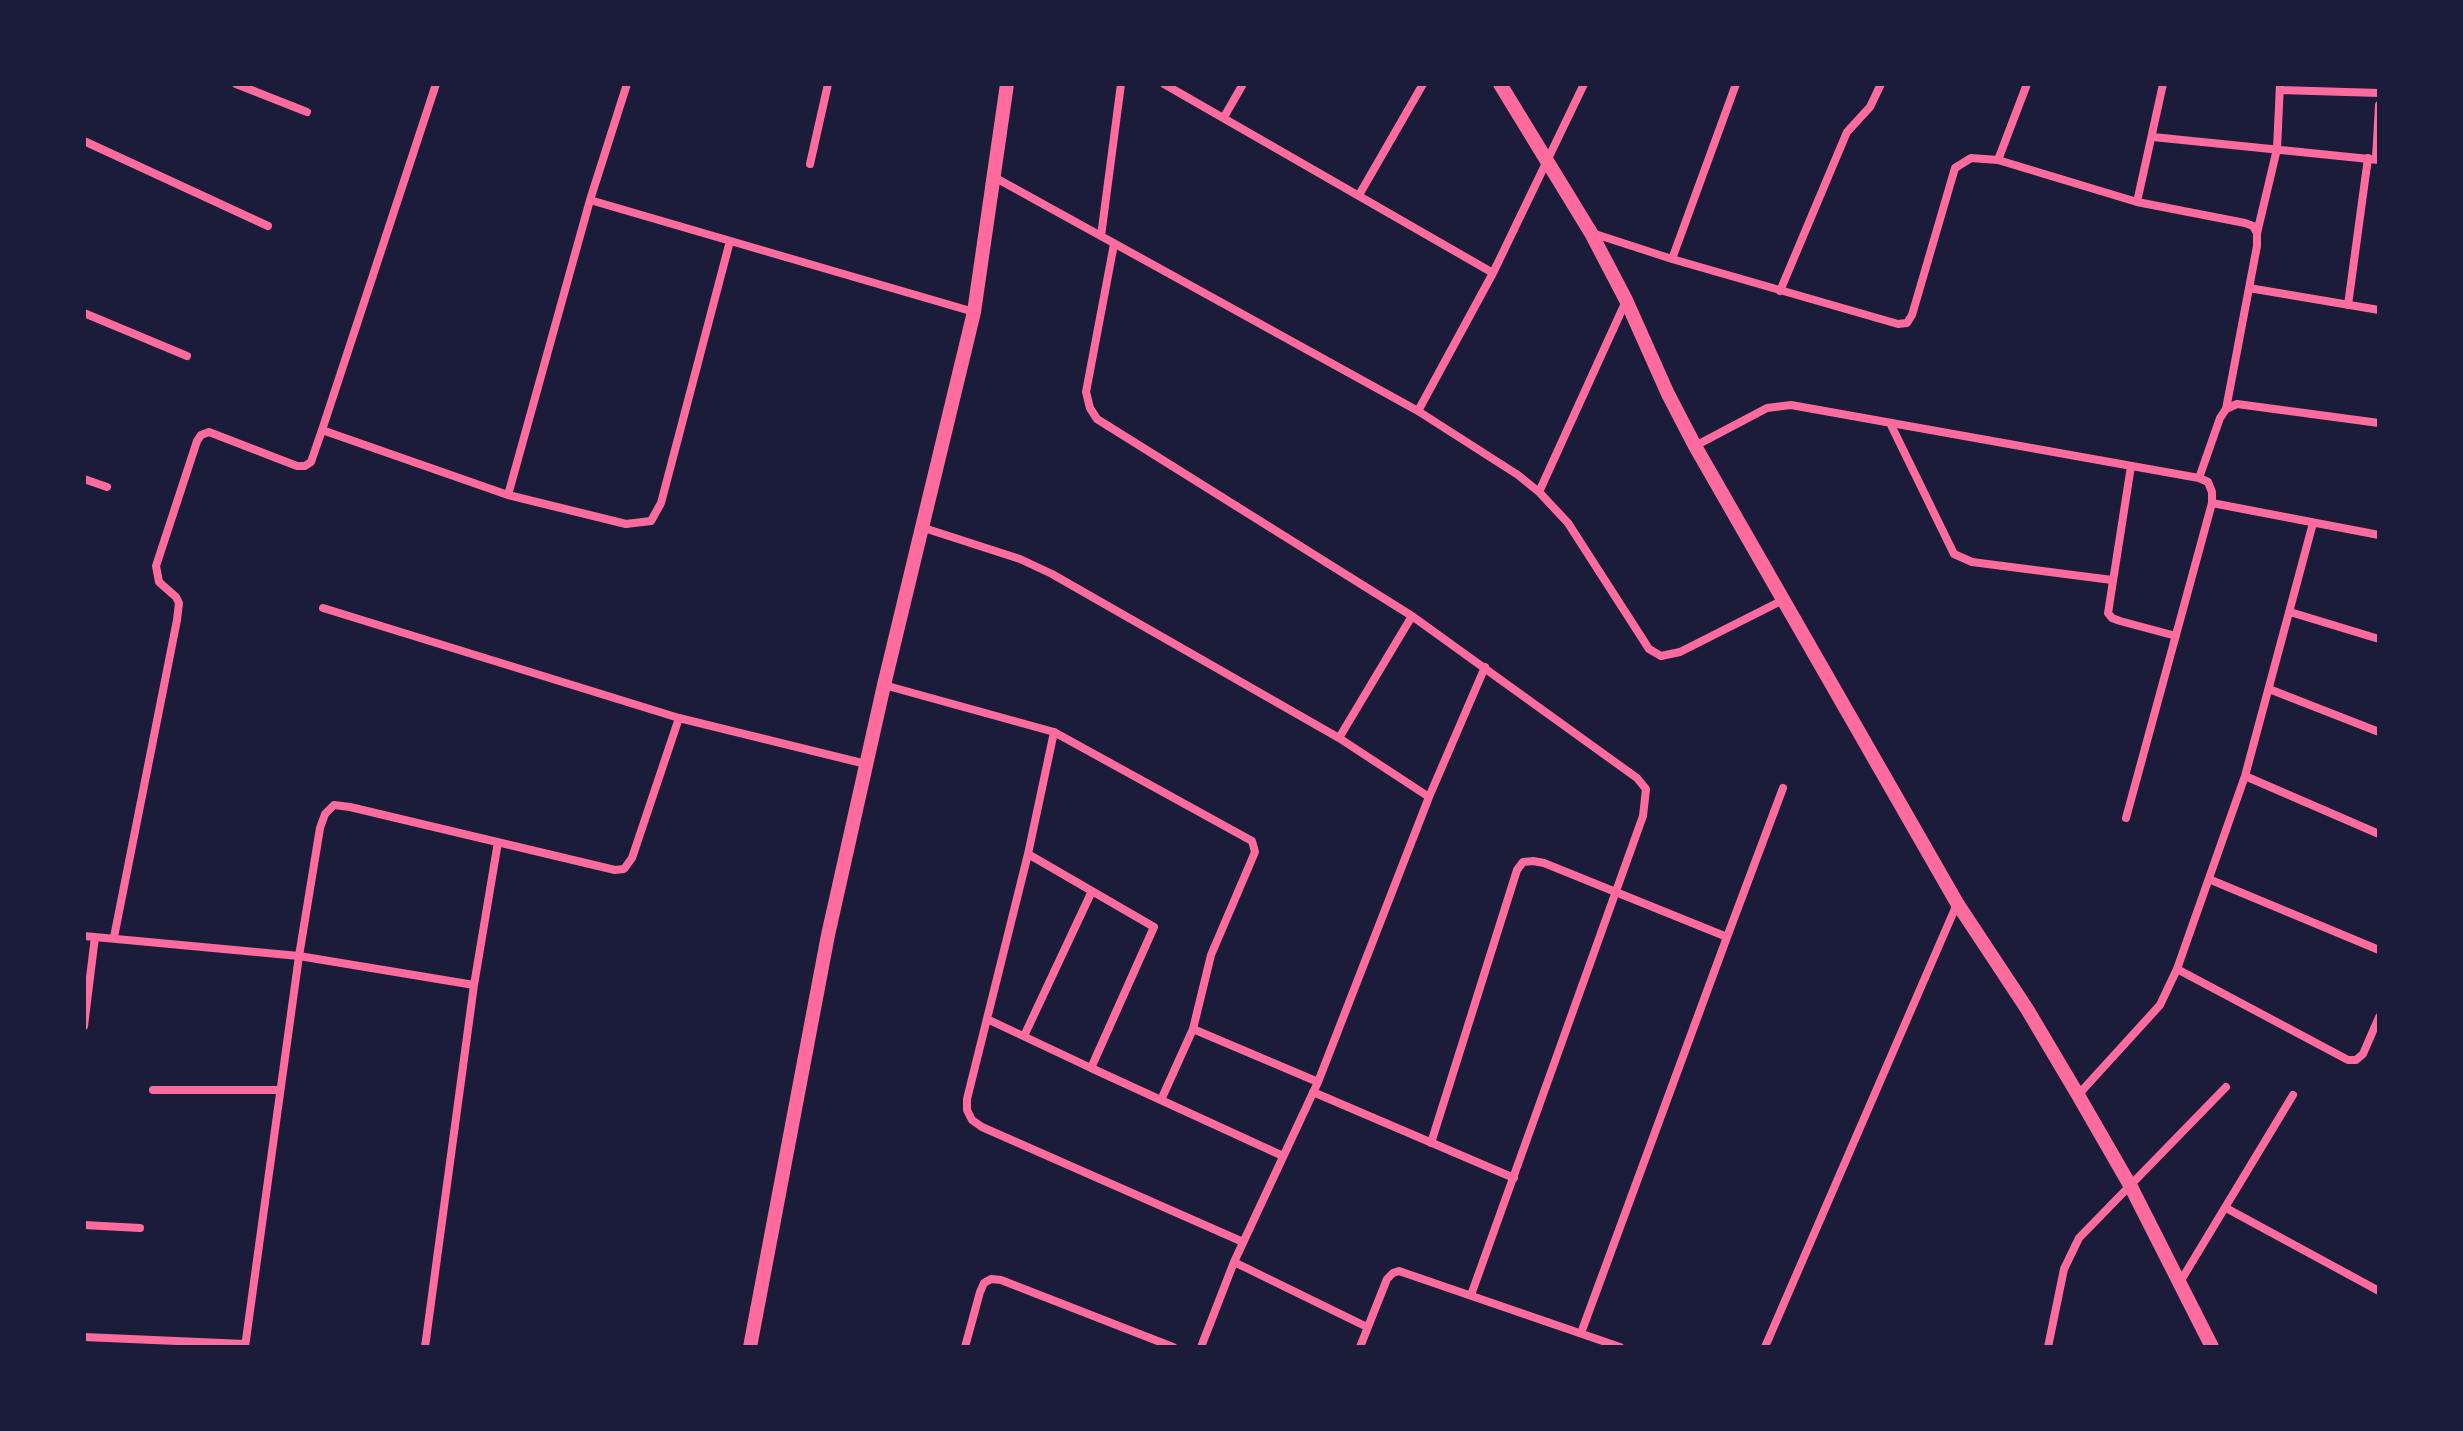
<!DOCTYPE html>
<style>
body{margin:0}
#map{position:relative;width:2463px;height:1431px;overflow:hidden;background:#1b1b3a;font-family:Figtree,sans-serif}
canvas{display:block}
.frame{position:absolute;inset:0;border:86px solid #1b1b3a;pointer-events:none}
</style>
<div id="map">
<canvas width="2463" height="1431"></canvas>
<div class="frame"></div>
</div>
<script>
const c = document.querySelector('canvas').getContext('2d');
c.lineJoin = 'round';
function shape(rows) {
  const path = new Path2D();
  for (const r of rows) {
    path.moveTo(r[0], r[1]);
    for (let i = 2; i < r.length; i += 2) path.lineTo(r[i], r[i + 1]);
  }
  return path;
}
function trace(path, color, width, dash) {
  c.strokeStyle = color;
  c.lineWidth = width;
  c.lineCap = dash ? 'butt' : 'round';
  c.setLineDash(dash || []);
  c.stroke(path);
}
trace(shape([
 [236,84,307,112],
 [436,84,322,430,508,495],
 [1164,84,1493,273],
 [2280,90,2379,93],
 [1224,117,1243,84],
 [2153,137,2379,160],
 [84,141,268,226],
 [2376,159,2379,105],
 [1998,160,2027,84],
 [810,164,828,84],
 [994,177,1418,411,1518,475,1539,492,1568,523,1649,649,1661,656,1680,652,1783,600],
 [1359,195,1423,84],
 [590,200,627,84],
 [2137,202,2163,84],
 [1592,233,1672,259,1898,324,1907,323,1912,315,1955,168,1971,158,1998,160,2137,202,2245,223,2253,226,2257,233,2257,246,2226,409],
 [2257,233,2277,149,2280,84],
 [1101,236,1121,84],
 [730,241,661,503,651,521,626,524,508,495,590,200,974,312],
 [1114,244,1086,392,1090,408,1097,419,1412,616,1637,778,1646,789,1643,816,1471,1295],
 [1672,259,1736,84],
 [2249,288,2379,310],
 [1780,291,1847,132,1870,107,1881,84],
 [2348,305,2368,158],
 [84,313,187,356],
 [1418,411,1493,273,1584,84],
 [1890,423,1954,554,1972,562,2112,580],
 [1695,446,1767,408,1791,405,2199,478,2208,482,2212,492,2212,503,2126,818],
 [2131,466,2108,613,2112,618,2120,621,2176,636],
 [2199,478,2220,418,2226,409,2237,404,2379,423],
 [84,479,107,487],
 [1539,492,1626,301],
 [2212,503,2379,535],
 [924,528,1020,559,1052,574,1339,738,1429,797,1318,1082,1234,1262,1201,1347],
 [323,608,679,718],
 [2290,612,2379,639],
 [884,685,1054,732,1252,841,1255,852,1211,955,1193,1029,1161,1100],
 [2269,689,2379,732],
 [1054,732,1028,854,967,1099,967,1110,972,1120,982,1127,1243,1242],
 [1339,738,1412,616],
 [2245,776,2379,834],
 [1429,797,1485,667],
 [1028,854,1154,927,1091,1068,1283,1156],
 [2211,880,2379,950],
 [84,936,299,956,474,985],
 [114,937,177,620,179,603,176,597,159,582,156,566,197,441,201,435,209,432,297,466,305,466,311,462,322,430],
 [1727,937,1783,788],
 [2177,969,2348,1060,2356,1060,2363,1054,2379,1017],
 [987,1019,1091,1068],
 [84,1026,95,937],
 [1193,1029,1318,1082],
 [1024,1036,1092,891],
 [153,1090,279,1090],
 [1313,1092,1514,1178],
 [2078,1095,2160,1005,2177,969,2245,776,2313,523],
 [1431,1143,1517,870,1523,862,1533,861,1544,863,1727,937,1581,1333],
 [2226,1208,2379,1291],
 [84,1225,140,1228],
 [1234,1262,1367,1327],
 [2180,1282,2293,1095],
 [84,1337,245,1344],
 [245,1347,299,956,320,828,325,814,334,805,350,807,615,870,624,869,632,858,679,718,866,764],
 [425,1347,474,985,498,842],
 [965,1347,980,1292,984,1283,991,1279,1001,1280,1173,1347],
 [1360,1347,1387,1279,1393,1273,1399,1271,1620,1347],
 [1765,1347,1957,904],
 [2048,1347,2064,1269,2079,1238,2226,1087]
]), '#ff6b9d', 8);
trace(shape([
 [1500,84,1591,233,1626,300,1668,394,1695,446,1957,903,2027,1009,2078,1095,2131,1187,2212,1347],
 [750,1347,828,935,884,685,974,312,1007,84]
]), '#ff6b9d', 14);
</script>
